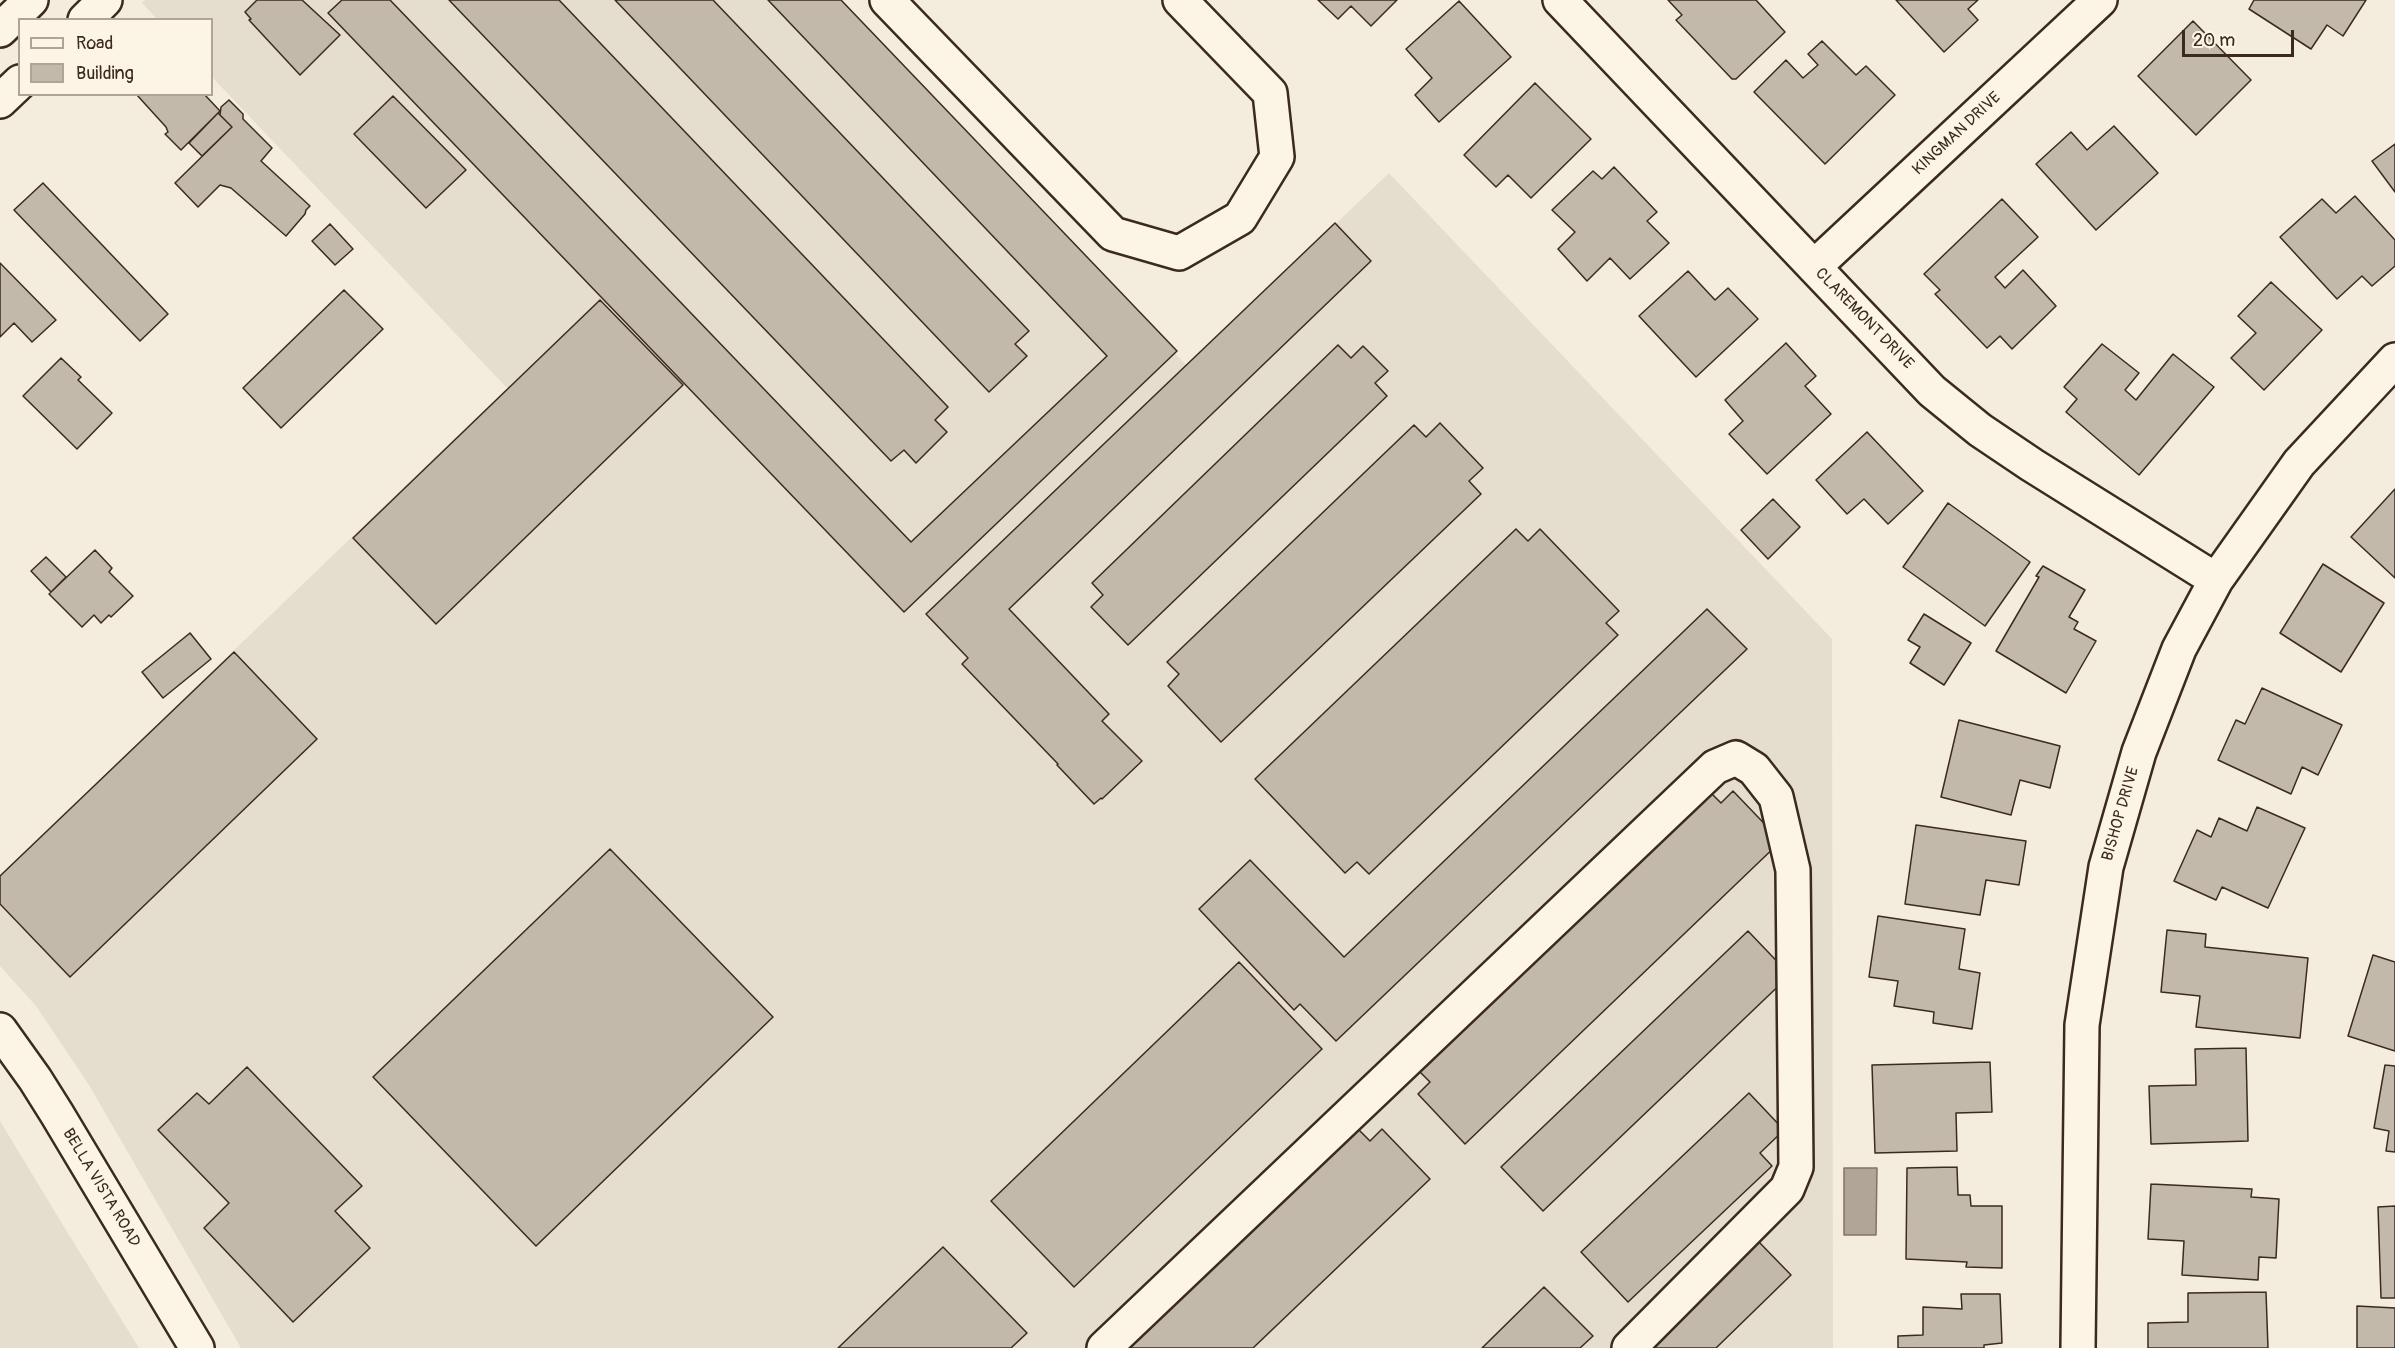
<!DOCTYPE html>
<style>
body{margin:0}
#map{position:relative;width:2395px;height:1348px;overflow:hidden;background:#f4eddd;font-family:Pangolin,sans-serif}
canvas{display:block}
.legend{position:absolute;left:18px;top:18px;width:195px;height:78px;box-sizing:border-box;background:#fcf5e5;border:2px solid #afa495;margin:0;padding:8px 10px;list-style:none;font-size:18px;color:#3b2a1e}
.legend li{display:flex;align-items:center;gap:12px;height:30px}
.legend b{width:30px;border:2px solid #afa495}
.scale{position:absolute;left:2182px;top:30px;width:112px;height:27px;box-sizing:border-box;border:3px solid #3b2a1e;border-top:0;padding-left:8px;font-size:18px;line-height:21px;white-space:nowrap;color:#3b2a1e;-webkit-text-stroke:4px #fcf5e5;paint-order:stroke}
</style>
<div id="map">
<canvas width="2395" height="1348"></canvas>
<ul class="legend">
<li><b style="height:8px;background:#fcf5e5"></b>Road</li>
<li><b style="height:16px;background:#c3b9aa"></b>Building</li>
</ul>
<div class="scale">20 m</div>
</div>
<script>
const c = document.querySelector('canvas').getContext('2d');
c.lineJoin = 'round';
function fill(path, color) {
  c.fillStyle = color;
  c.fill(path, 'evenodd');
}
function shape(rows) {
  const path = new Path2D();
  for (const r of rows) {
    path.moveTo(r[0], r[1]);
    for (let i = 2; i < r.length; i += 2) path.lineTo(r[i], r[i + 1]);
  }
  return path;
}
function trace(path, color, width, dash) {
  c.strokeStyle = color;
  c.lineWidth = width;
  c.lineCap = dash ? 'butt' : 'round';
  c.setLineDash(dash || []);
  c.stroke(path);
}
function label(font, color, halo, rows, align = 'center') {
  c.font = font + ' Pangolin,sans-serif';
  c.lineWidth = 6;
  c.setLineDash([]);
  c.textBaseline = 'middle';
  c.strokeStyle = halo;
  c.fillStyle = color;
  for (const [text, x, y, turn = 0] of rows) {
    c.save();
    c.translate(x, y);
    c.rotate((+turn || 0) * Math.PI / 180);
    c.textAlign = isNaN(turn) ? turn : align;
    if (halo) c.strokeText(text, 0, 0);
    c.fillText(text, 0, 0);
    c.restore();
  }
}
fill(shape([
 [145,0,839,0,1187,366,1389,173,1832,639,1833,1348,241,1348,89,1085,36,1006,0,966,0,875,507,388,212,77,212,20,157,19,142,3],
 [0,1121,66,1230,139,1348,0,1348]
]), '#e5ddce');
const water = shape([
 [1844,1168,1877,1168,1876,1235,1844,1235,1844,1168]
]);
fill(water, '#b0a596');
trace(water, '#817466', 1.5);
const building = shape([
 [257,0,302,0,340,35,300,75,249,20,251,19,245,12,257,0],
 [342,0,390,0,911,542,1107,356,768,0,841,0,1177,351,904,612,328,13,342,0],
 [449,0,559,0,948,407,935,420,947,432,916,463,904,450,891,461,449,0],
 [615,0,713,0,1029,331,1015,344,1027,356,989,392,615,0],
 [1318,0,1397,0,1371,26,1351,6,1338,19,1318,0],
 [1668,0,1756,0,1785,32,1736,79,1732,79,1676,20,1682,15,1668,0],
 [1896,0,1978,0,1968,9,1978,20,1944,52,1896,0],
 [2254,0,2366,0,2343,36,2327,25,2311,49,2249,9,2254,0],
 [1459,1,1511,57,1439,122,1415,95,1432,78,1406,49,1459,1],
 [2193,21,2251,80,2196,135,2138,76,2193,21],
 [1822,41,1856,75,1866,66,1895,95,1825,164,1754,92,1786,60,1803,78,1818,65,1808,54,1822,41],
 [1535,83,1591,139,1531,198,1508,175,1496,187,1464,155,1535,83],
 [136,94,204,94,220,111,181,150,165,134,168,132,166,127,136,94],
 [393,96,466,170,426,208,354,134,393,96],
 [229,100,243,114,243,119,272,148,261,161,310,206,306,210,305,214,286,236,231,188,220,185,198,207,175,183,232,127,220,115,221,107,229,100],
 [218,113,232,127,202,156,189,143,218,113],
 [2114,126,2158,173,2096,230,2036,164,2071,132,2087,150,2114,126],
 [2395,144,2395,192,2372,161,2395,144],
 [1614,167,1657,212,1647,221,1669,243,1630,279,1610,258,1587,281,1558,249,1575,232,1552,210,1593,171,1602,179,1614,167],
 [43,183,168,314,140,341,14,210,43,183],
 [2355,196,2395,240,2395,266,2372,286,2362,276,2337,299,2280,237,2322,199,2336,213,2355,196],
 [2002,199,2038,237,1995,277,2005,288,2023,270,2056,306,2012,349,2000,336,1987,348,1935,294,1940,290,1924,274,2002,199],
 [1335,223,1371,261,1009,609,1109,714,1102,721,1142,761,1102,799,1101,798,1094,804,1057,765,1058,764,962,664,968,658,926,614,1335,223],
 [330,224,353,249,335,265,312,241,330,224],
 [0,263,56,320,32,342,14,323,0,337,0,263],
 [1688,271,1715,300,1728,288,1758,319,1696,377,1639,316,1688,271],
 [2271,282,2322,330,2264,390,2231,358,2256,333,2238,316,2271,282],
 [344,290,383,329,281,428,243,388,344,290],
 [600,300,683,385,436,624,353,538,600,300],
 [1786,343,1816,376,1805,386,1831,414,1767,474,1729,434,1743,421,1725,400,1786,343],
 [2102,344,2139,373,2125,390,2136,400,2173,354,2214,387,2139,475,2066,412,2077,399,2064,387,2102,344],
 [1338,345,1351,358,1363,346,1388,371,1375,383,1387,396,1128,645,1091,607,1103,595,1092,583,1338,345],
 [61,358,81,377,78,380,112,413,77,449,23,396,61,358],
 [1440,423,1483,468,1469,481,1481,494,1221,742,1168,686,1179,674,1167,662,1414,425,1426,437,1440,423],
 [1867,432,1923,491,1888,524,1864,499,1847,514,1816,480,1867,432],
 [2395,489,2395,578,2351,537,2395,489],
 [1773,499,1800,527,1768,559,1741,530,1773,499],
 [1948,503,2030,562,1985,626,1903,567,1948,503],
 [1516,529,1528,541,1540,529,1619,611,1606,623,1618,635,1369,874,1357,862,1345,873,1255,779,1516,529],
 [95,550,112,568,109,572,133,596,111,617,109,615,101,623,94,615,82,627,49,594,95,550],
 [46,557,66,577,51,592,31,571,46,557],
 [2323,564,2384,603,2341,672,2280,633,2323,564],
 [2043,566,2085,590,2069,617,2078,622,2074,629,2096,641,2066,693,1996,651,2039,577,2036,576,2043,566],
 [1707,609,1747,649,1336,1041,1300,1004,1294,1010,1199,909,1250,860,1344,957,1707,609],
 [1924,614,1971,643,1944,685,1910,663,1920,647,1908,640,1924,614],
 [190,633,211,659,163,698,142,672,190,633],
 [234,652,317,739,70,977,0,904,0,876,234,652],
 [2262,688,2342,725,2318,775,2302,767,2291,794,2218,760,2236,720,2245,724,2262,688],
 [1959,720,2060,746,2050,788,2020,780,2011,815,1941,797,1959,720],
 [1709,791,1721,803,1733,791,1781,841,1465,1144,1418,1094,1430,1082,1418,1070,1709,791],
 [2257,807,2305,828,2268,908,2222,887,2216,900,2174,881,2197,830,2211,837,2219,818,2247,831,2257,807],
 [1916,825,2026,841,2019,885,1986,880,1980,915,1905,904,1916,825],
 [610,849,773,1017,536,1246,373,1077,610,849],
 [1878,916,1965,929,1959,969,1980,973,1972,1029,1933,1023,1934,1012,1894,1006,1898,981,1869,977,1878,916],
 [2167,930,2206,934,2205,947,2308,958,2300,1038,2196,1027,2200,996,2161,992,2167,930],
 [1748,931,1790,975,1543,1211,1501,1167,1748,931],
 [2373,955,2395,962,2395,1051,2348,1036,2373,955],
 [1239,962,1322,1049,1074,1287,991,1201,1239,962],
 [2246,1048,2248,1141,2151,1144,2149,1086,2196,1085,2195,1049,2246,1048],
 [1990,1062,1992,1112,1956,1113,1957,1151,1875,1153,1872,1065,1990,1062],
 [2385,1065,2395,1066,2395,1152,2386,1151,2389,1131,2374,1128,2385,1065],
 [247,1067,362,1186,335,1211,370,1248,293,1322,204,1228,229,1203,158,1130,197,1093,209,1104,247,1067],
 [1749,1093,1784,1130,1760,1153,1772,1166,1628,1302,1581,1252,1749,1093],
 [1358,1129,1370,1141,1382,1129,1430,1179,1253,1348,1129,1348,1358,1129],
 [1957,1167,1958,1195,1970,1195,1971,1206,2002,1206,2002,1268,1966,1267,1967,1262,1906,1259,1907,1168,1957,1167],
 [2151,1184,2252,1189,2251,1197,2279,1199,2276,1258,2259,1257,2258,1280,2182,1275,2184,1241,2148,1239,2151,1184],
 [2395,1206,2395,1298,2381,1298,2378,1207,2395,1206],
 [1757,1240,1791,1275,1716,1348,1647,1348,1757,1240],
 [943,1247,1027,1333,1011,1348,838,1348,943,1247],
 [1544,1287,1593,1336,1580,1348,1482,1348,1544,1287],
 [2266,1292,2268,1348,2148,1348,2148,1323,2188,1322,2188,1293,2266,1292],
 [1961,1294,2000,1294,2002,1343,1984,1345,1984,1348,1898,1348,1898,1336,1923,1335,1923,1307,1962,1309,1961,1294],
 [2357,1306,2395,1308,2395,1348,2357,1348,2357,1306]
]);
fill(building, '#c3b9aa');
trace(building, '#3b2a1e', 1.5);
const minor = shape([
 [887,0,1113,234,1179,253,1240,218,1277,157,1270,93,1180,0],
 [1560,0,1932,391,1980,430,2032,465,2216,580],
 [85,20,105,0],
 [0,30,31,0],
 [0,101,20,82],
 [1814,267,2100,0],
 [0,1030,35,1079,57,1114,197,1348],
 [1104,1348,1715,767,1736,758,1754,769,1776,797,1793,870,1796,1167,1787,1189,1629,1348],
 [2078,1348,2082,1025,2106,867,2139,752,2179,649,2216,580,2299,463,2395,360]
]);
trace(minor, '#3b2a1e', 38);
trace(minor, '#fcf5e5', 33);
label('16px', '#3b2a1e', '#fcf5e5', [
 ["KINGMAN DRIVE",1957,134,-43],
 ["CLAREMONT DRIVE",1864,319,46],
 ["BISHOP DRIVE",2121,814,-74],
 ["BELLA VISTA ROAD",101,1188,59]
]);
</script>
